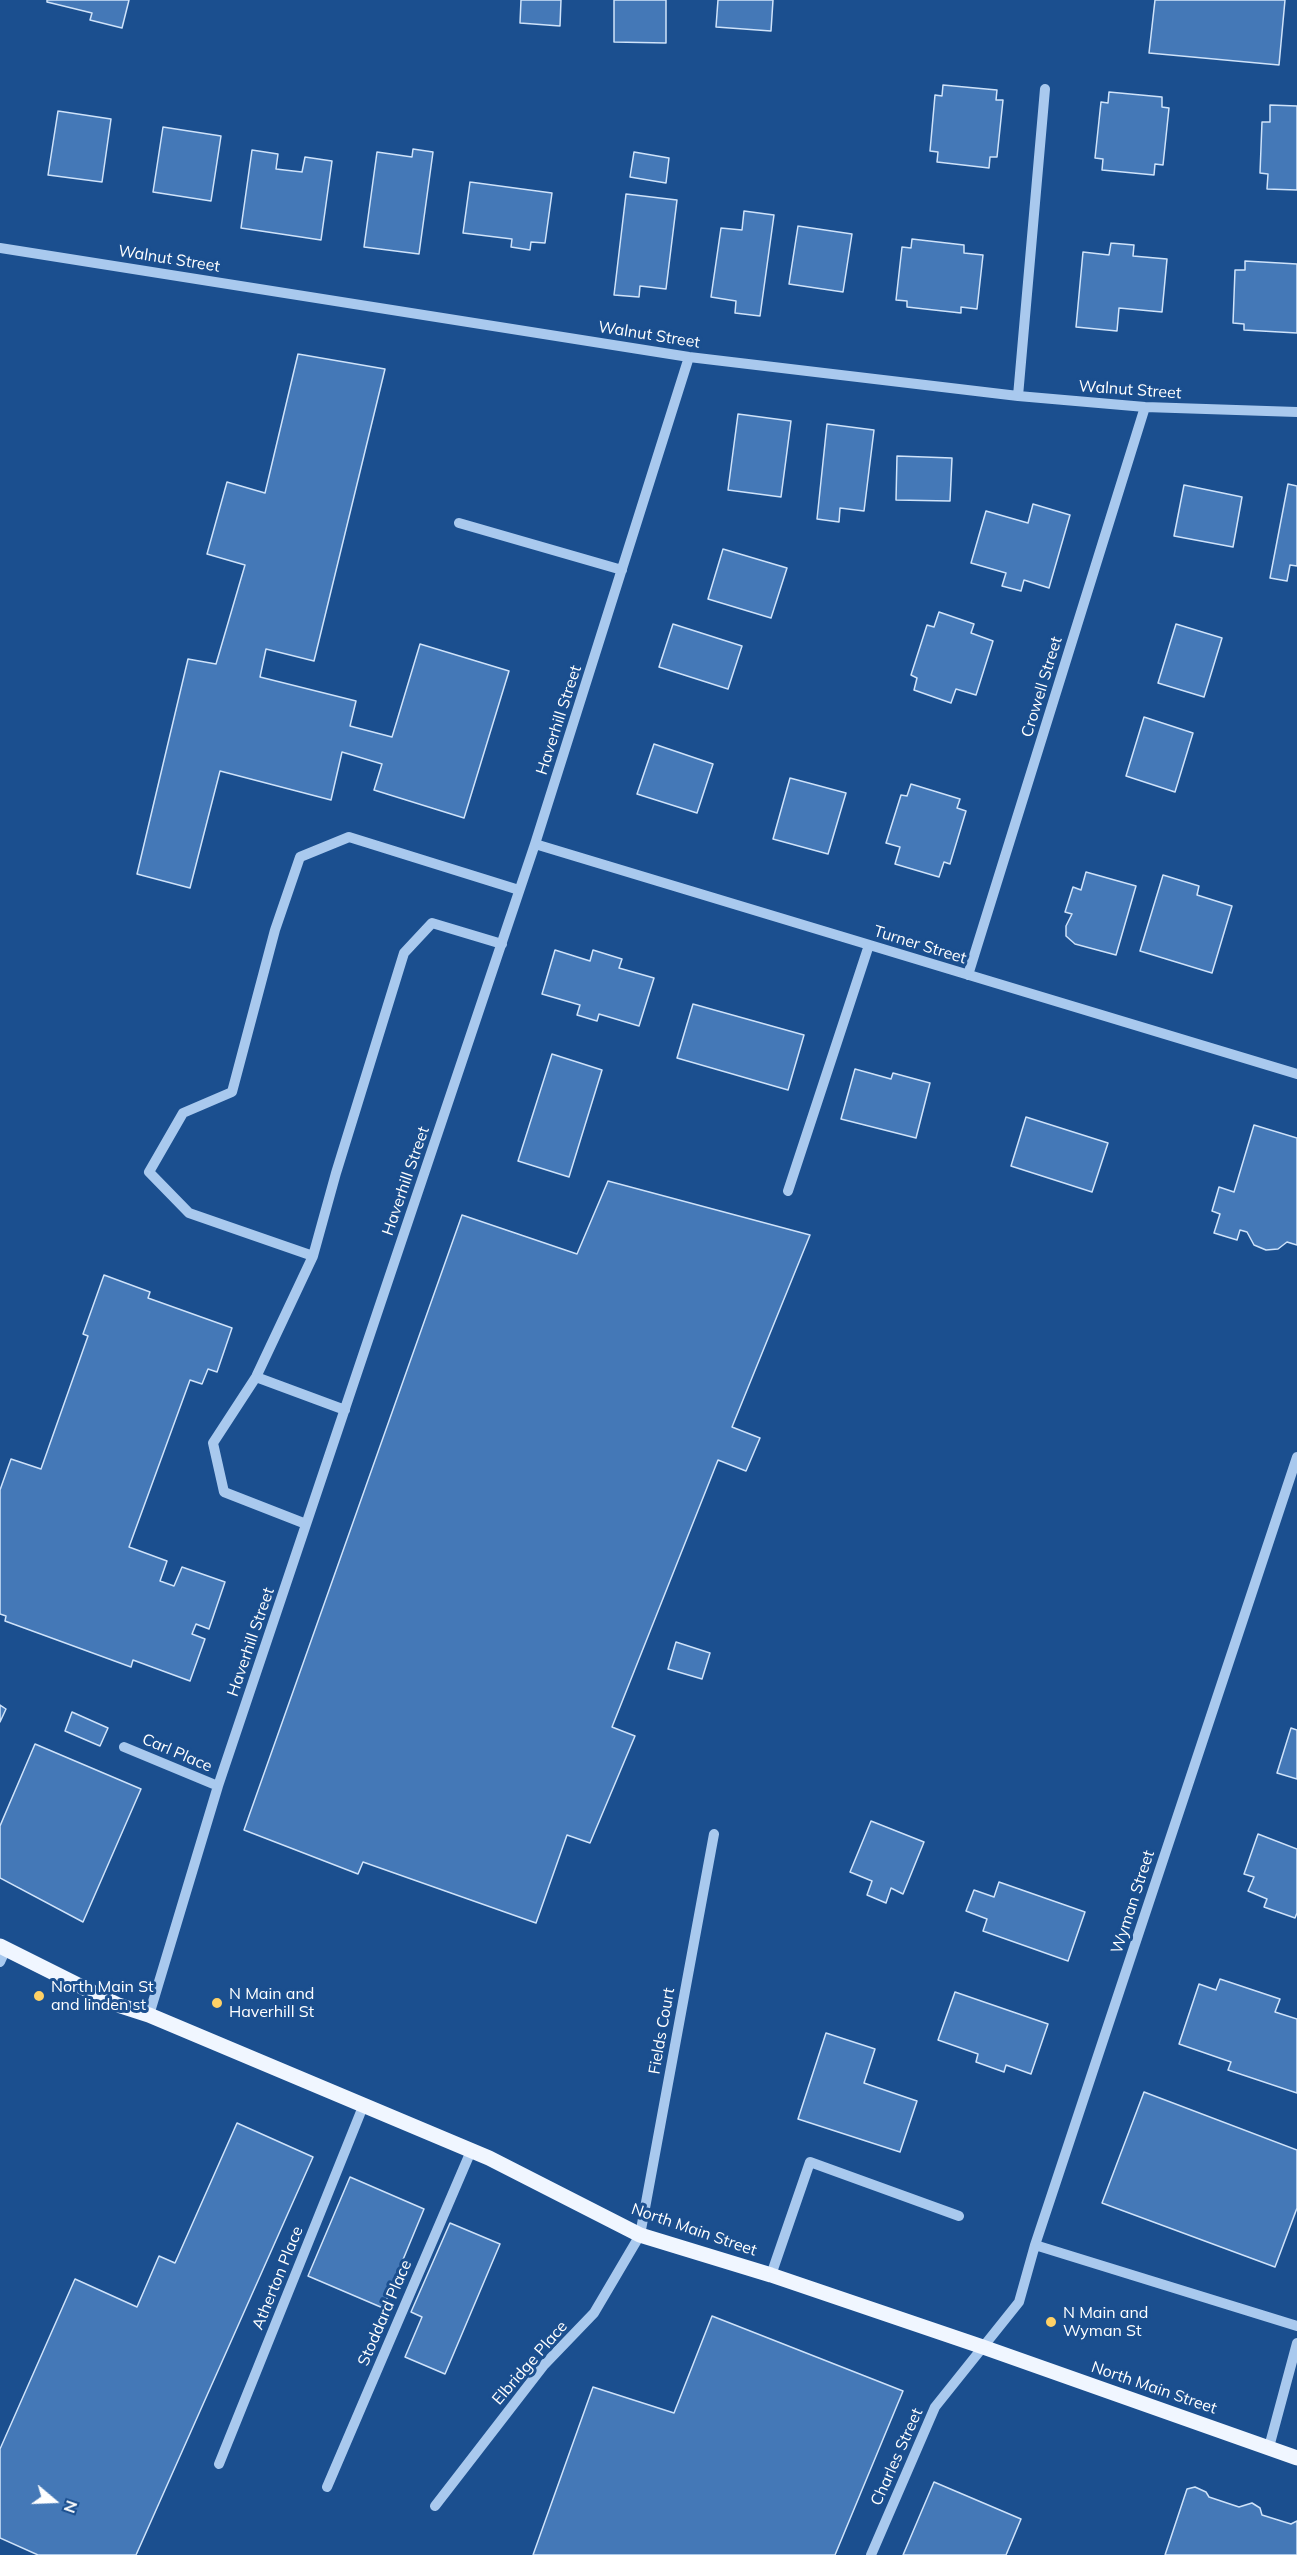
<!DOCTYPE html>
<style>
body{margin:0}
#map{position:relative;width:1297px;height:2555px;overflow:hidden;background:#1b4f8f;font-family:Mulish,sans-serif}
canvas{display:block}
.north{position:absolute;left:24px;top:2471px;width:60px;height:60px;-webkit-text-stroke:4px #1b4f8f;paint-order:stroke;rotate:109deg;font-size:16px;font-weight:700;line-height:24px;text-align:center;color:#fff}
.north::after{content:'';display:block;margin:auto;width:21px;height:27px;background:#fff;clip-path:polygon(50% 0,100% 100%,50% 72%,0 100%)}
</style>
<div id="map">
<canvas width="1297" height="2555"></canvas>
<div class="north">N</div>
</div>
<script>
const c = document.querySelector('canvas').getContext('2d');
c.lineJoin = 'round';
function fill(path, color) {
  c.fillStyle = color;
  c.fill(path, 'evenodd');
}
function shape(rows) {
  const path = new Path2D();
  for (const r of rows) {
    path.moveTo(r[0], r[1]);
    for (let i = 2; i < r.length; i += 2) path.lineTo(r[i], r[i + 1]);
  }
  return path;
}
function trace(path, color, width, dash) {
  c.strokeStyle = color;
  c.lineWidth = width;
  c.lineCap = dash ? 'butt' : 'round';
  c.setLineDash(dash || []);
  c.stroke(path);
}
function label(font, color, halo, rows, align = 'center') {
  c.font = font + ' Mulish,sans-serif';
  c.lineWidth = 6;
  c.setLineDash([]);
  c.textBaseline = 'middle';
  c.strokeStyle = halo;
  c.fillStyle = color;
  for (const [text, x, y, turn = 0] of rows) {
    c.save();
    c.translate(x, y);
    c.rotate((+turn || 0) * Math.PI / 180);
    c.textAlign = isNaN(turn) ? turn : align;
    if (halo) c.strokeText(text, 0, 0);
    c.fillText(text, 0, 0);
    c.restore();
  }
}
const building = shape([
 [47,0,129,0,122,28,90,20,92,13,47,2,47,0],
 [521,0,561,0,560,26,520,23,521,0],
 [614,0,666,0,666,43,614,42,614,0],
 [718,0,773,0,771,31,716,27,718,0],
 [1155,0,1285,0,1279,65,1149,53,1155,0],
 [943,85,997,90,996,100,1003,100,997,157,990,157,989,168,937,162,938,152,930,151,935,95,942,96,943,85],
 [1109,92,1162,97,1162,107,1169,108,1163,165,1155,164,1154,175,1102,170,1103,159,1095,158,1101,102,1108,103,1109,92],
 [1270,105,1297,106,1297,190,1267,189,1268,174,1260,173,1262,122,1270,122,1270,105],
 [58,111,111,119,102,182,48,175,58,111],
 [163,127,221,136,211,201,153,192,163,127],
 [413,149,433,152,419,254,364,247,377,152,412,157,413,149],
 [252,150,278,154,276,169,302,172,305,157,332,161,321,240,241,228,252,150],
 [634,152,669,158,666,183,630,177,634,152],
 [470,182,552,193,545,243,531,242,530,250,511,247,512,239,463,233,470,182],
 [626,194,677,200,666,289,640,286,639,297,614,295,626,194],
 [744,211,774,215,760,316,735,313,736,301,711,297,721,228,742,230,744,211],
 [798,226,852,234,843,292,789,284,798,226],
 [912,239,964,245,964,253,983,255,977,309,961,307,961,313,907,307,907,301,896,300,902,247,911,248,912,239],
 [1111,243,1134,245,1133,256,1167,259,1162,312,1119,308,1117,331,1076,327,1083,252,1109,255,1111,243],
 [1245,261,1297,264,1297,333,1244,330,1244,324,1233,323,1235,270,1245,270,1245,261],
 [298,354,385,369,314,661,266,649,260,677,356,701,350,726,392,737,420,644,509,671,464,818,374,790,382,764,342,752,331,800,220,771,190,888,137,874,188,659,216,664,245,565,207,554,227,482,265,493,298,354],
 [738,414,791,421,781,497,728,490,738,414],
 [827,424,874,430,864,511,840,508,839,522,817,519,827,424],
 [897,456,952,458,950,501,896,500,897,456],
 [1288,484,1297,486,1297,566,1290,565,1287,581,1270,578,1288,484],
 [1184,485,1242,497,1233,547,1174,536,1184,485],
 [1033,504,1070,515,1049,588,1024,580,1021,591,1002,586,1006,573,971,563,986,511,1028,523,1033,504],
 [723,549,787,568,771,618,708,599,723,549],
 [939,612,974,624,971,633,993,641,976,695,956,689,951,703,914,690,917,678,911,675,927,625,934,627,939,612],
 [673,624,742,646,728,689,659,667,673,624],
 [1176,624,1222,638,1204,697,1158,683,1176,624],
 [1144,717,1193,733,1175,792,1126,776,1144,717],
 [654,744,713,764,697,813,637,794,654,744],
 [790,778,846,793,828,854,773,839,790,778],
 [911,784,960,799,957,808,966,811,950,864,944,862,939,877,895,864,900,847,886,843,901,795,907,796,911,784],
 [1086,872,1136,886,1116,955,1075,944,1066,936,1066,926,1072,914,1065,912,1073,887,1081,890,1086,872],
 [1163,875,1199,886,1197,895,1232,906,1212,973,1140,951,1163,875],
 [555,950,590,961,593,950,622,959,619,968,654,978,639,1026,599,1014,597,1021,577,1015,580,1005,542,994,555,950],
 [693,1004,804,1035,788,1090,677,1058,693,1004],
 [552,1054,602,1070,569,1177,518,1161,552,1054],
 [855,1069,891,1079,893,1073,930,1083,916,1138,841,1119,855,1069],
 [1026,1117,1108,1143,1092,1192,1011,1166,1026,1117],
 [1254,1125,1297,1138,1297,1245,1287,1242,1278,1249,1266,1250,1254,1245,1247,1232,1240,1230,1237,1240,1214,1233,1220,1214,1212,1211,1219,1187,1234,1192,1254,1125],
 [608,1181,810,1235,732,1427,760,1438,746,1471,718,1460,612,1727,635,1736,590,1843,567,1835,536,1923,363,1862,358,1874,244,1830,462,1215,577,1254,608,1181],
 [104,1275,150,1292,148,1298,232,1328,217,1372,208,1369,202,1384,190,1380,129,1547,167,1561,160,1581,174,1586,182,1567,225,1582,209,1629,196,1624,192,1634,205,1639,190,1681,133,1660,131,1667,5,1621,6,1616,0,1614,0,1490,11,1459,41,1469,88,1336,83,1334,104,1275],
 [676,1642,710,1653,702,1679,668,1669,676,1642],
 [0,1705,6,1709,0,1722,0,1705],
 [72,1712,108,1728,100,1746,65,1731,72,1712],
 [1291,1728,1297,1730,1297,1779,1277,1773,1291,1728],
 [35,1744,141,1789,83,1922,0,1878,0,1826,35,1744],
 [871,1821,924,1842,903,1894,891,1888,886,1903,867,1895,872,1881,850,1872,871,1821],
 [1258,1834,1297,1849,1297,1913,1295,1918,1264,1907,1267,1899,1248,1891,1254,1877,1244,1874,1258,1834],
 [999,1882,1085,1912,1068,1961,983,1931,987,1919,966,1911,974,1890,994,1897,999,1882],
 [1220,1979,1280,1999,1275,2012,1297,2019,1297,2093,1228,2070,1231,2062,1179,2044,1199,1984,1216,1990,1220,1979],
 [955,1992,1048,2024,1031,2074,1006,2065,1004,2072,976,2062,978,2054,938,2040,955,1992],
 [826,2033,875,2049,864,2083,917,2101,900,2152,798,2119,826,2033],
 [1144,2092,1297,2150,1297,2208,1275,2267,1102,2203,1144,2092],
 [237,2123,313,2157,136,2555,38,2555,0,2538,0,2449,75,2279,137,2307,159,2256,175,2263,237,2123],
 [350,2177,424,2209,383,2308,308,2276,350,2177],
 [450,2223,500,2244,445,2374,405,2357,422,2317,411,2312,450,2223],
 [712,2316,903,2391,835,2555,533,2555,593,2387,674,2413,712,2316],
 [934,2482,1021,2519,1006,2555,903,2555,934,2482],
 [1195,2487,1206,2492,1209,2497,1239,2507,1252,2503,1260,2508,1262,2515,1291,2524,1297,2521,1297,2555,1165,2555,1187,2489,1195,2487]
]);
fill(building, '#4478b7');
trace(building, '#cfe3fa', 1.5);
trace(shape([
 [0,248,689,357,1018,396,1145,407,1297,412],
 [1018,396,1045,89],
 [459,523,622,570],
 [535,844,1297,1074],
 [968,975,1145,407],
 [788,1191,869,945],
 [313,1256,336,1173,404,953,432,923,502,944],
 [256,1377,345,1410],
 [306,1524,224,1492,213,1443,256,1377,313,1256,189,1213,149,1172,183,1113,232,1092,275,930,300,857,349,837,519,890],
 [124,1747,218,1786],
 [0,1962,6,1949],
 [149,2015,218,1786,535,844,689,357],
 [1035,2245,1297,2326],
 [771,2275,810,2162,959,2216],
 [1269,2447,1297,2343],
 [219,2464,364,2104],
 [327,2487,471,2151],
 [435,2506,544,2365,594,2313,640,2235,714,1834],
 [871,2555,935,2407,1019,2302,1035,2245,1297,1457]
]), '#a9c9ee', 10);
trace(shape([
 [0,1946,118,2005,149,2015,489,2158,640,2235,771,2275,983,2347,1297,2458]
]), '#f0f6ff', 15);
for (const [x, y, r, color] of [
 [39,1996,6,"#ffd166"],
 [217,2003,6,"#ffd166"],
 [1051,2322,6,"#ffd166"]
]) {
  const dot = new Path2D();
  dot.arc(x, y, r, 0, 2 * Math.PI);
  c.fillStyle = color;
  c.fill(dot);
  trace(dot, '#1b4f8f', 2);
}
label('16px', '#fff', '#1b4f8f', [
 ["Walnut Street",169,259,9],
 ["Walnut Street",649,335,9],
 ["Walnut Street",1130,390,4],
 ["Crowell Street",1042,687,-73],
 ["Haverhill Street",559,720,-72],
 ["Turner Street",920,945,17],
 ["Haverhill Street",406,1181,-71],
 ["Haverhill Street",251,1642,-71],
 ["Carl Place",177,1753,23],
 ["Wyman Street",1133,1902,-72],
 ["Fields Court",662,2031,-80],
 ["North Main Street",694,2230,19],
 ["Atherton Place",278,2278,-68],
 ["Stoddard Place",385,2313,-67],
 ["Elbridge Place",530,2363,-49],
 ["North Main Street",1154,2388,19],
 ["Charles Street",897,2457,-66]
]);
label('16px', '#fff', '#1b4f8f', [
 ["North Main St",51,1987],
 ["and linden st",51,2005],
 ["N Main and",229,1994],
 ["Haverhill St",229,2012],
 ["N Main and",1063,2313],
 ["Wyman St",1063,2331]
], 'left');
</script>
